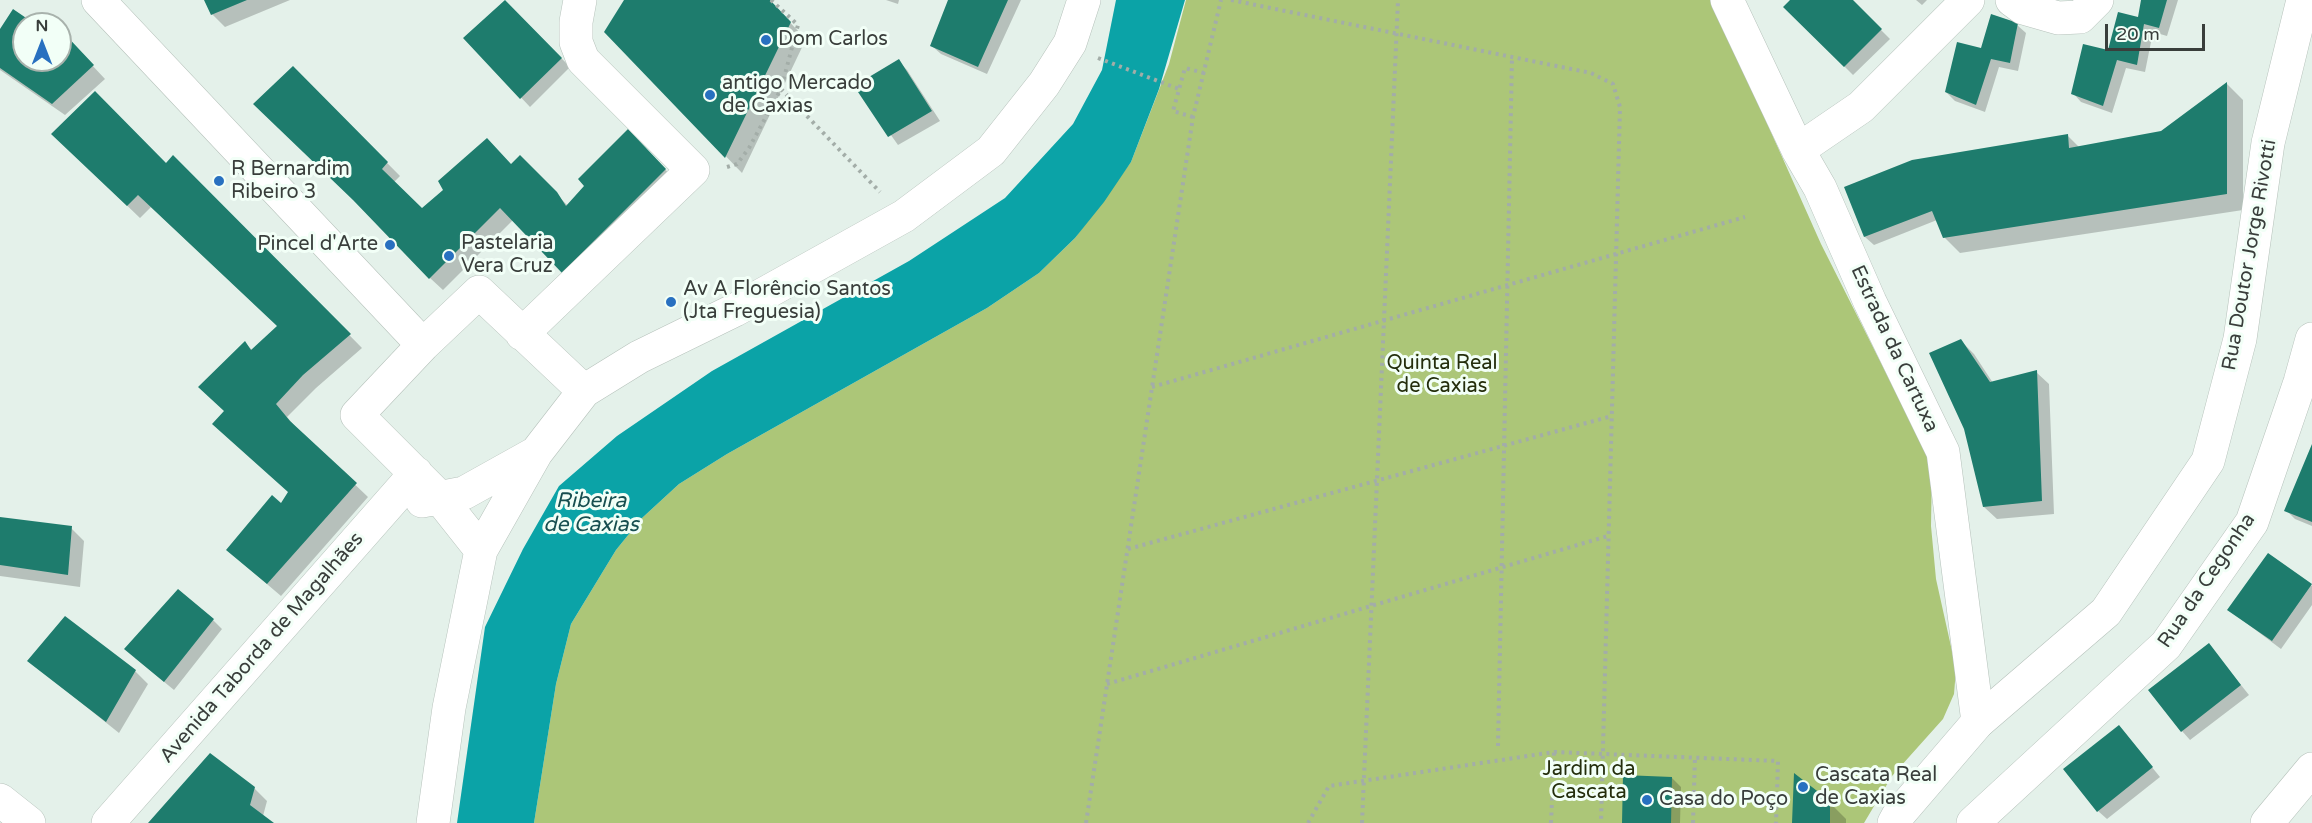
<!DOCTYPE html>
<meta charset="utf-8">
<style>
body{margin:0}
#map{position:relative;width:2312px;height:823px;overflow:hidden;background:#e4f1ea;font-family:"Varela Round",sans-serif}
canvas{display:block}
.north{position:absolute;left:12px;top:12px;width:60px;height:60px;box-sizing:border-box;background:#f2fff7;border:2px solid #a8b2ac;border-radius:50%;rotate:0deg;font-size:16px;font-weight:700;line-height:24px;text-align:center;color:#393e3b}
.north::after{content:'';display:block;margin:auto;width:21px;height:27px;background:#2870c0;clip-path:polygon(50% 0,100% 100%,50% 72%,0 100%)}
.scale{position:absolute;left:2105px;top:24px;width:100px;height:27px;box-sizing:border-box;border:3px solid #393e3b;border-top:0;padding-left:8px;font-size:18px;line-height:21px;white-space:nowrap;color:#393e3b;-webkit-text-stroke:4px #f2fff7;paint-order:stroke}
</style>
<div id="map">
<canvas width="2312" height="823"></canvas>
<div class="north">N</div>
<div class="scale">20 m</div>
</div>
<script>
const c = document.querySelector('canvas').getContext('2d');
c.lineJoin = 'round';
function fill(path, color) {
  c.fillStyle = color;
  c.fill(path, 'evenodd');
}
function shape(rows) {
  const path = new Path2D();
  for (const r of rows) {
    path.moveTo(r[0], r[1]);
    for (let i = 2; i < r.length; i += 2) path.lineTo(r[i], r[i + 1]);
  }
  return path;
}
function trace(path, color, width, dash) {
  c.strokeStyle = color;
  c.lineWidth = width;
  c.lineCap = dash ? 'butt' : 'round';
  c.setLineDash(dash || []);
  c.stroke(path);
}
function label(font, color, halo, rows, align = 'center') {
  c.font = font + ' "Varela Round",sans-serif';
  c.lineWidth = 6;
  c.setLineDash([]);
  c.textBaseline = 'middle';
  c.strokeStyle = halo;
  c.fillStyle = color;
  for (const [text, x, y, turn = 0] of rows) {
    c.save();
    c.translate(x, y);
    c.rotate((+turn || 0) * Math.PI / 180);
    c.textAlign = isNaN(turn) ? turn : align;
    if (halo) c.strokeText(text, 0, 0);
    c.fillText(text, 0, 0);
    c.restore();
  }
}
fill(shape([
 [1186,0,1712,0,1821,244,1932,464,1931,526,1936,579,1956,669,1954,694,1943,719,1892,776,1864,823,534,823,556,684,571,624,616,550,642,518,679,484,727,454,987,308,1039,273,1075,238,1131,162,1169,64]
]), '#acc678');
fill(shape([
 [1116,0,1185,0,1159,89,1131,162,1104,202,1075,238,1039,273,987,308,727,454,679,484,642,518,616,550,571,624,556,684,534,823,457,823,485,627,523,549,559,486,617,436,712,371,909,261,1005,198,1073,124,1102,70]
]), '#0ba3a7');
fill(shape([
 [206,0,290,0,225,27,212,14],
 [626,0,768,0,806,39,742,173,606,32],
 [886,0,899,0,898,4],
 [950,0,1021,0,987,74,941,54,932,46],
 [1792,0,1851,0,1890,39,1853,75,1785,7],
 [1916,0,1927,0,1922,5],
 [2142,0,2178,0,2167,36,2153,32,2145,72,2126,68,2112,113,2081,102,2073,93,2140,18],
 [506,2,570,67,530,107,465,38],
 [14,11,32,24,24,24,24,60,60,60,61,32,105,79,65,115,0,70,0,32],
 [2017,25,2026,33,2018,71,1999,67,1985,112,1955,101,1946,92,1983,50],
 [898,61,907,70,940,121,898,145,856,86],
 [293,68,400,176,393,183,422,210,512,166,520,157,568,206,641,144,677,182,575,285,513,220,443,290,430,278],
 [2227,84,2243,100,2243,210,1960,253,1944,237,1937,220,1874,245,1865,237,1846,188,2067,135,2079,147,2162,133],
 [65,146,167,165,174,157,362,348,316,388,287,417,299,431,368,497,281,596,241,562,290,493,225,412,245,343,253,351,278,326,151,207,140,218],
 [1961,341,1974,354,1993,383,2036,372,2049,384,2054,514,1997,519,1984,507],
 [2312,448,2312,526,2295,519,2286,510],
 [0,518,71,528,84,541,80,587,0,576],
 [2268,555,2312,586,2312,605,2281,649,2229,610],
 [213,620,222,629,174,690,135,658],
 [2209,645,2249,695,2190,740,2182,731],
 [29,661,135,671,148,684,119,733],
 [2119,727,2160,777,2107,819,2098,811],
 [1672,778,1681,787,1680,823,1623,823],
 [254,788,267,801,263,816,271,823,150,823],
 [1829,802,1846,819,1846,823,1794,823]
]), '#0003');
fill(shape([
 [204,0,247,0,211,15],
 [505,0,562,58,520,99,463,38],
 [624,0,770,0,791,22,725,158,604,32],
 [948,0,1008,0,978,67,930,46],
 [1790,0,1853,0,1882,29,1844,67,1783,7],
 [2141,0,2167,0,2159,28,2144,24,2137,65,2117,60,2103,106,2071,94,2083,44,2108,50,2118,12,2138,17],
 [13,9,35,24,24,24,24,60,60,60,61,30,94,65,52,104,0,68,0,29],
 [1991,14,2018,23,2010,63,1991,59,1976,105,1945,92,1957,42,1981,48],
 [899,59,932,111,888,137,854,86],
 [293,66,388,162,382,169,422,208,443,190,438,181,487,138,511,164,520,155,557,192,566,206,584,186,578,179,628,129,666,169,562,273,500,208,429,279,353,200,253,104],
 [2227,82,2227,194,1943,238,1932,211,1864,237,1844,187,1912,160,2068,134,2069,148,2161,131],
 [95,91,166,163,173,155,351,334,303,375,276,404,290,421,357,483,267,584,226,550,272,495,281,503,288,492,212,424,224,411,198,387,245,341,251,350,277,326,138,195,127,206,51,134],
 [1961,339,1990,382,2037,370,2042,501,1983,507,1964,429,1929,353],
 [2312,444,2312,522,2284,511],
 [0,517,72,526,68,575,0,565],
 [2268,553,2312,584,2272,641,2227,610],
 [178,589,214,619,164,682,124,649],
 [65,616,136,670,106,722,27,661],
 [2209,643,2241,685,2181,732,2148,690],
 [2119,725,2153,767,2097,812,2063,769],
 [210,753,255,787,250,805,274,823,148,823],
 [1794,773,1830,801,1830,823,1792,823],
 [1623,775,1672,777,1671,823,1622,823]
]), '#1e7c6d');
const street = shape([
 [98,0,423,345],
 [1727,0,1798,150,1820,188,1870,302,1943,452,1978,722],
 [2012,0,2023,8,2058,18,2080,17,2097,0],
 [1798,150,1861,107,1968,0],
 [522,334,693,170,583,60,576,42,576,22,580,0],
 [422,501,464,493,534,454],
 [481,550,439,497,357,415,423,345,479,292,584,391],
 [0,800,29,823],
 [108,823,416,473],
 [433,823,449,708,481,550,536,453,584,391,639,357,735,310,904,216,991,151,1044,84,1070,43,1084,0],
 [1973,823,2166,645,2252,522,2300,382,2312,339],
 [2267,823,2312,769]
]);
const secondary = shape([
 [1894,823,1899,814,1978,722,2106,612,2208,461,2240,339,2268,143,2303,0]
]);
trace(street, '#b6c2bb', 34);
trace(secondary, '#b6c2bb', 34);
trace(shape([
 [771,0,798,25,781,89],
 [1231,0,1591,73,1613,84,1620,107,1601,823],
 [1098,58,1179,89],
 [1193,117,1173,111,1185,68,1204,73],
 [727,167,737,164,749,148,781,89,880,192],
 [1152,387,1745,217],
 [1128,549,1612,416],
 [1107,684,1608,536],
 [1498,746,1512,57],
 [1086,823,1193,117,1221,0],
 [1308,823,1329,786,1554,752,1778,761,1776,823],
 [1362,823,1398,0],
 [1551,823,1554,752],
 [1693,823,1695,756]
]), '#a3ada8', 4, [3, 4.5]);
trace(street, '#fff', 33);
trace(secondary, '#fff', 33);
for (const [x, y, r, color] of [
 [766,40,6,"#2870c0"],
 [710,95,6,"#2870c0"],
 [219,181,6,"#2870c0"],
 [390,245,6,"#2870c0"],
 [449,256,6,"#2870c0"],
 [671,302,6,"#2870c0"],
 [1803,787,6,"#2870c0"],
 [1647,800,6,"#2870c0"]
]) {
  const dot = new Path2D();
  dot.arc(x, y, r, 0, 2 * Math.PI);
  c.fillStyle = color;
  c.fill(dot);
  trace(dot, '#f2fff7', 2);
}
label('20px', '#393e3b', '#f2fff7', [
 ["Dom Carlos",778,40],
 ["antigo Mercado",722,84],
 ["de Caxias",722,107],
 ["R Bernardim",231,170],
 ["Ribeiro 3",231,193],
 ["Pastelaria",461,244],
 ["Vera Cruz",461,267],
 ["Pincel d'Arte",378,245,"right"],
 ["Av A Florêncio Santos",683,290],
 ["(Jta Freguesia)",683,313],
 ["Cascata Real",1815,776],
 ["de Caxias",1815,799],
 ["Casa do Poço",1659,800]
], 'left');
label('20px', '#393e3b', '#f2fff7', [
 ["Rua Doutor Jorge Rivotti",2250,255,-80],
 ["Estrada da Cartuxa",1894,349,65],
 ["Rua da Cegonha",2207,581,-56],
 ["Avenida Taborda de Magalhães",262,648,-49]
]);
label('20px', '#242e0c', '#f2fff7', [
 ["Quinta Real",1442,364],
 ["de Caxias",1442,387],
 ["Jardim da",1589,770],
 ["Cascata",1589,793]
]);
label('italic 21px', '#184f50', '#f2fff7', [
 ["Ribeira",591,501],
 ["de Caxias",591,525]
]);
</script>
